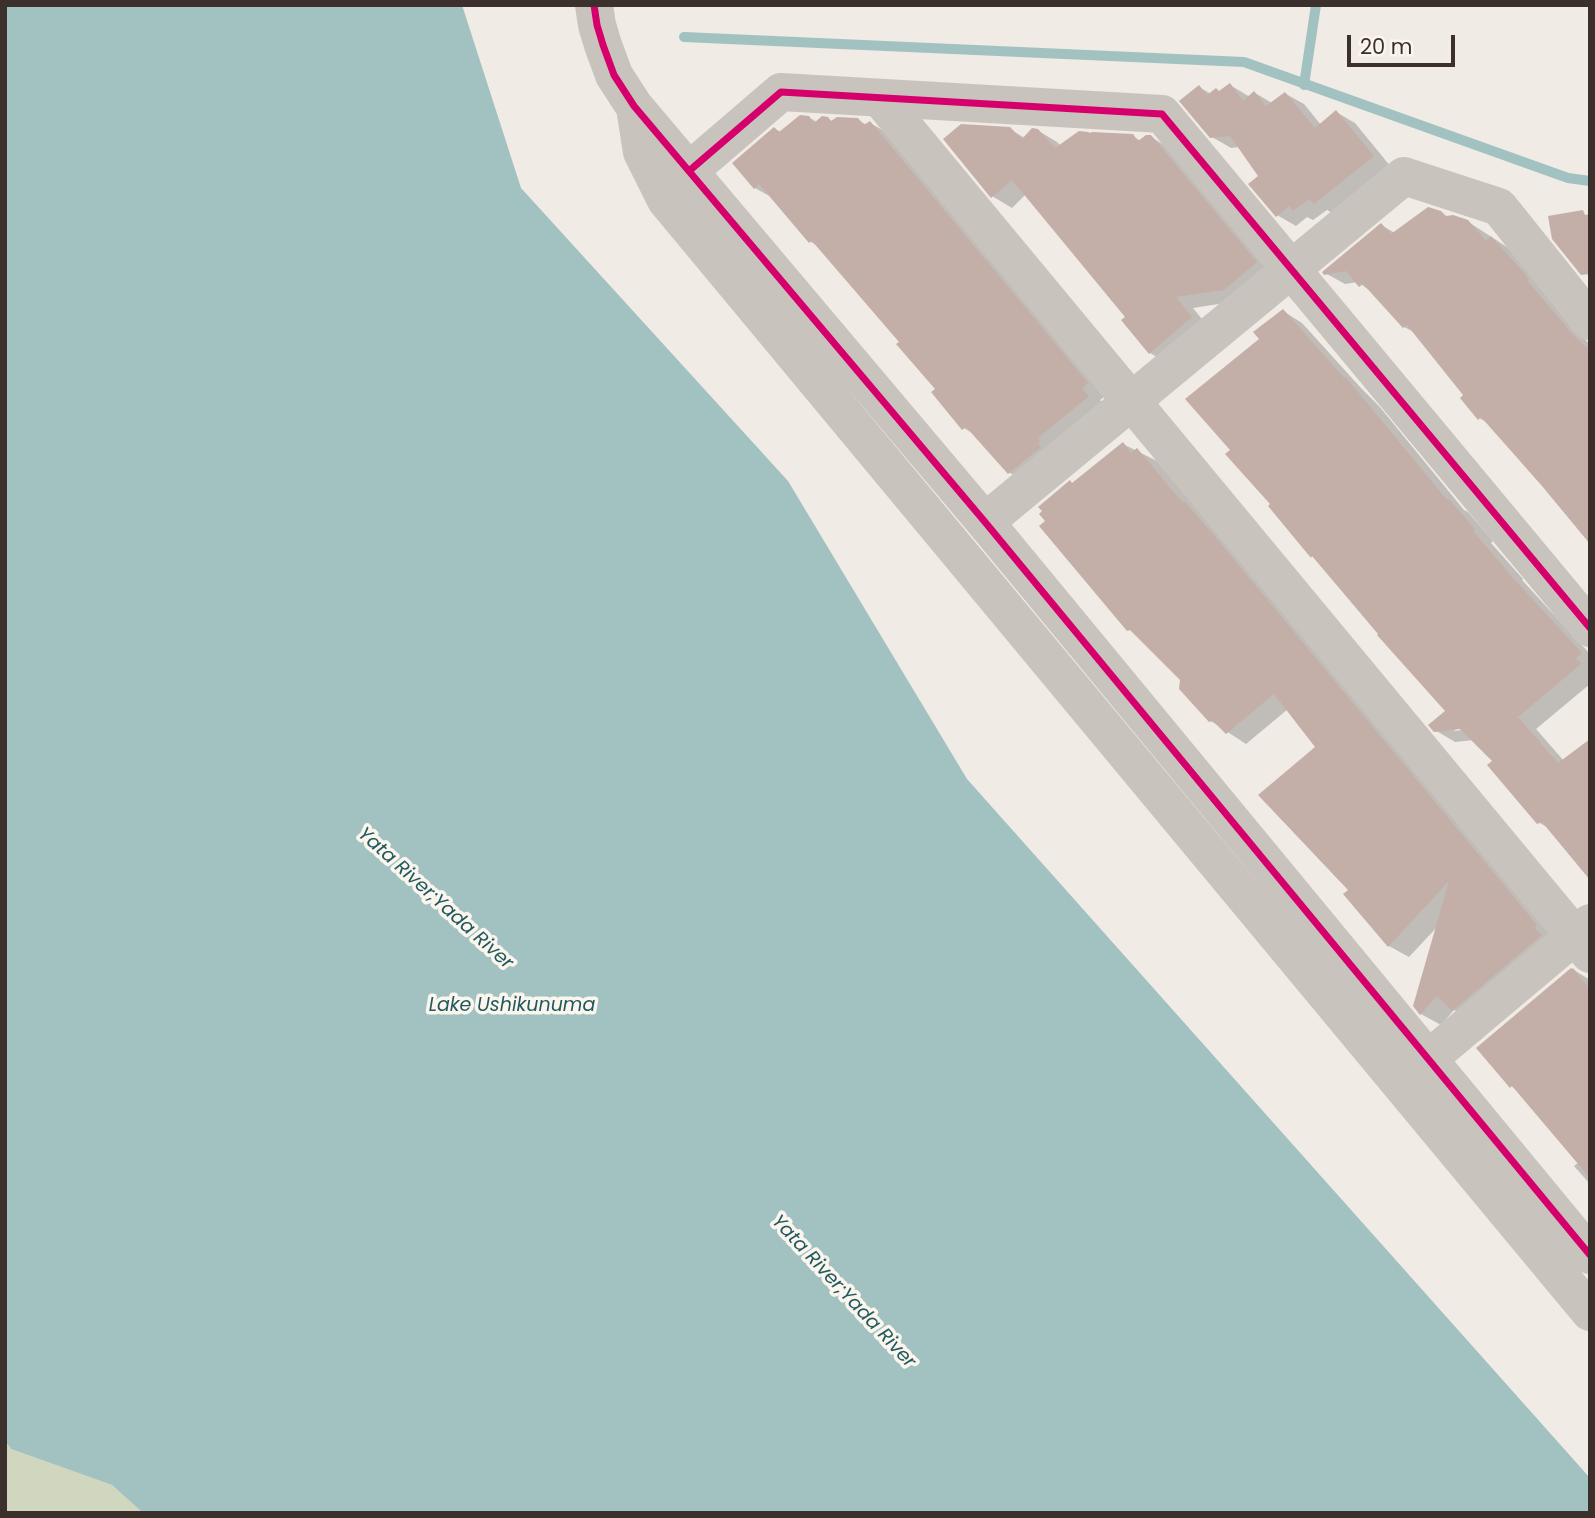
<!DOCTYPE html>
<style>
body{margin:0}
#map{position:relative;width:1595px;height:1518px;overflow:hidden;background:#f0ebe5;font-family:Poppins,sans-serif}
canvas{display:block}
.frame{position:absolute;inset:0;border:7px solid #3b302b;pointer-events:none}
.scale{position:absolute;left:1347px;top:35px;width:108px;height:32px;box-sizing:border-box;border:4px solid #3b302b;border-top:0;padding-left:9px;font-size:21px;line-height:24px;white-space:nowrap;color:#3b302b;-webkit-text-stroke:5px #fbf5ee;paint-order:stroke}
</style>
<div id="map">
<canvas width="1595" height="1518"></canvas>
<div class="frame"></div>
<div class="scale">20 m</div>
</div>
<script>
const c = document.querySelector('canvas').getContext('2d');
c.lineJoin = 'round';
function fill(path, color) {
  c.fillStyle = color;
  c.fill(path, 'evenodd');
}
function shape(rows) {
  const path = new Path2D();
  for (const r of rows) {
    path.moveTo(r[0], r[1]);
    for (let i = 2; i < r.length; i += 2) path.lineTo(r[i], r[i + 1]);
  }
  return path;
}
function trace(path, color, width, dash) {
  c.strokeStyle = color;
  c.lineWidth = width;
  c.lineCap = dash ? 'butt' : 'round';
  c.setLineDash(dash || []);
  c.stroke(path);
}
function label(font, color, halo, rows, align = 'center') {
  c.font = font + ' Poppins,sans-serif';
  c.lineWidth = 7;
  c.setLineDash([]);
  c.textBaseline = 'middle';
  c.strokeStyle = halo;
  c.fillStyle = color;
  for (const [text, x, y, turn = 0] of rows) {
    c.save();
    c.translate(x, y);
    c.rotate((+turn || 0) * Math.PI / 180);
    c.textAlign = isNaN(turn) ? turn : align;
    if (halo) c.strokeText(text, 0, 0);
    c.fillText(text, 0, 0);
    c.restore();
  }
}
fill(shape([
 [5,1442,11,1449,112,1485,143,1513,5,1513]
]), '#d1d6bf');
fill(shape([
 [5,5,462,5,521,188,788,481,967,779,1590,1478,1590,1513,143,1513,112,1485,11,1449,5,1441]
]), '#a1c2c1');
fill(shape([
 [1230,85,1250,97,1255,93,1272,103,1286,94,1304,104,1321,125,1336,112,1355,123,1391,167,1334,214,1327,210,1313,220,1307,217,1296,226,1277,215,1260,177,1239,147,1231,148,1212,137,1199,87,1211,94,1220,92],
 [808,117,817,122,827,118,833,122,858,120,867,125,870,123,890,134,1107,395,1100,400,1107,408,1029,484,1010,473,977,436,964,428,938,389,901,342,820,247,811,242,773,198,755,188,775,129,781,132],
 [1009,129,1025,138,1037,130,1057,142,1061,146,1132,136,1141,141,1151,137,1171,149,1275,274,1244,300,1193,308,1210,329,1169,364,1150,353,1128,317,1026,194,1012,208,992,196],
 [1441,213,1449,218,1467,221,1510,249,1590,345,1590,540,1490,424,1479,418,1465,395,1416,333,1404,327,1373,293,1358,282,1345,284,1325,273,1381,225,1395,233],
 [1283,311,1302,323,1361,388,1379,406,1464,510,1468,512,1493,541,1491,543,1523,579,1522,580,1590,654,1590,684,1536,729,1564,761,1552,830,1538,822,1495,761,1474,740,1455,742,1435,730,1447,712,1317,559,1312,556,1271,506,1273,504,1233,450,1261,339],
 [1458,727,1469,729,1454,731],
 [1123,444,1157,461,1556,937,1473,1021,1454,1010,1441,1025,1421,1014,1415,1005,1438,926,1409,957,1389,946,1345,894,1350,890,1318,747,1288,709,1246,744,1211,721,1182,679,1136,634,1128,629,1074,484],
 [1574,970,1590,980,1590,1184,1574,1166,1579,1162,1518,1090,1511,1086]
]), '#0003');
trace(shape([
 [684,37,1244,62,1568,178,1590,181],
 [1304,85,1316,5]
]), '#a1c2c1', 10);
fill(shape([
 [1230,83,1243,101,1254,91,1266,106,1285,92,1315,128,1336,110,1374,156,1314,204,1309,199,1293,211,1289,206,1276,217,1248,184,1258,176,1230,136,1210,138,1179,101,1199,85,1207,95,1216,88,1219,91],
 [800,115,809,116,814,123,822,116,828,117,831,121,837,117,858,118,864,125,870,121,1088,383,1082,389,1089,396,1038,438,1040,441,1038,443,1041,447,1008,474,966,427,962,430,931,392,935,389,896,344,899,342,812,241,809,243,759,184,754,189,732,163,774,127,779,132],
 [961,124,1010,127,1022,139,1032,128,1038,129,1055,148,1079,131,1088,132,1090,133,1092,132,1133,134,1138,141,1146,135,1151,135,1257,262,1224,290,1176,297,1192,317,1149,354,1121,320,1125,317,1012,180,991,198,943,139],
 [1428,207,1441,211,1446,216,1453,215,1468,220,1486,241,1491,236,1525,274,1529,280,1527,280,1573,335,1590,350,1590,544,1542,486,1481,417,1478,420,1460,398,1463,395,1407,325,1403,328,1363,284,1359,287,1346,271,1324,275,1322,272,1381,223,1391,234],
 [1583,210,1585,215,1590,214,1590,274,1581,275,1552,239,1548,216],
 [1283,309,1344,378,1345,377,1359,393,1447,500,1449,499,1475,529,1473,531,1504,567,1504,568,1582,653,1576,658,1581,664,1518,717,1558,763,1590,739,1590,880,1542,822,1537,824,1487,765,1492,761,1460,729,1434,732,1428,725,1445,711,1377,635,1378,634,1312,556,1311,558,1268,506,1270,504,1225,454,1230,450,1185,399,1259,339,1253,332],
 [1123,442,1131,453,1137,448,1182,502,1185,502,1212,533,1537,925,1535,928,1542,935,1452,1011,1437,996,1420,1015,1413,1006,1449,881,1388,947,1343,894,1348,890,1258,795,1315,747,1274,694,1226,734,1213,721,1209,722,1179,689,1180,680,1130,630,1127,631,1039,526,1045,521,1039,514,1042,511,1038,507,1070,480,1072,483],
 [1571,968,1572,969,1573,968,1590,989,1590,1178,1512,1086,1510,1088,1476,1048]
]), '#c3afa7');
trace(shape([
 [594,5,597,25,603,45,614,75,634,106,985,522,1590,1255],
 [880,98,1590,954],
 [636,114,642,152,666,200,1590,1312],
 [689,171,781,92,1162,114,1590,628],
 [985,522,1404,176,1499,207,1590,321],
 [1427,1060,1590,923]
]), '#c9c3be', 38);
trace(shape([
 [594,5,597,25,603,45,614,75,634,106,985,522,1590,1255],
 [689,171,781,92,1162,114,1590,628]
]), '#d6006c', 7);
label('italic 19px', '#1f5a5e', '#fbf5ee', [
 ["Yata River;Yada River",435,899,42],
 ["Lake Ushikunuma",512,1006],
 ["Yata River;Yada River",843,1292,47]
]);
</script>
